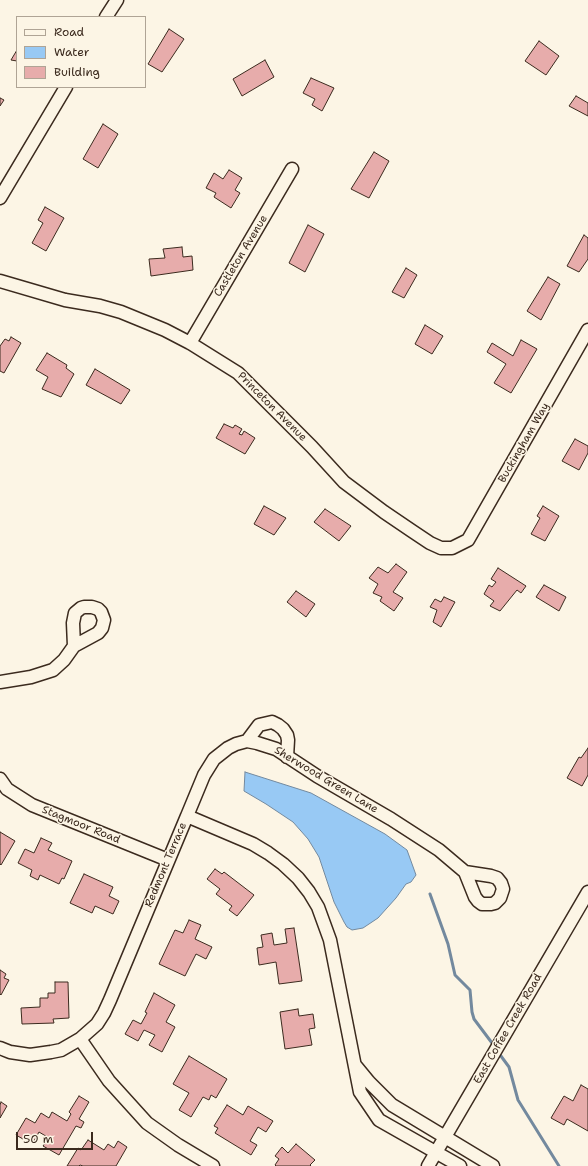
<!DOCTYPE html>
<style>
body{margin:0}
#map{position:relative;width:588px;height:1166px;overflow:hidden;background:#fcf5e5;font-family:"Shantell Sans",sans-serif}
canvas{display:block}
.legend{position:absolute;left:16px;top:16px;width:130px;height:72px;box-sizing:border-box;background:#fcf5e5;border:1px solid #afa495;margin:0;padding:5px 7px;list-style:none;font-size:12px;color:#3b2a1e}
.legend li{display:flex;align-items:center;gap:8px;height:20px}
.legend b{width:20px;border:1px solid #afa495}
.scale{position:absolute;left:16px;top:1132px;width:77px;height:18px;box-sizing:border-box;border:2px solid #3b2a1e;border-top:0;padding-left:5px;font-size:12px;line-height:14px;white-space:nowrap;color:#3b2a1e;-webkit-text-stroke:3px #fcf5e5;paint-order:stroke}
</style>
<div id="map">
<canvas width="588" height="1166"></canvas>
<ul class="legend">
<li><b style="height:5px;background:#fcf5e5"></b>Road</li>
<li><b style="height:11px;background:#98c9f4"></b>Water</li>
<li><b style="height:11px;background:#e7acab"></b>Building</li>
</ul>
<div class="scale">50 m</div>
</div>
<script>
const c = document.querySelector('canvas').getContext('2d');
c.lineJoin = 'round';
function fill(path, color) {
  c.fillStyle = color;
  c.fill(path, 'evenodd');
}
function shape(rows) {
  const path = new Path2D();
  for (const r of rows) {
    path.moveTo(r[0], r[1]);
    for (let i = 2; i < r.length; i += 2) path.lineTo(r[i], r[i + 1]);
  }
  return path;
}
function trace(path, color, width, dash) {
  c.strokeStyle = color;
  c.lineWidth = width;
  c.lineCap = dash ? 'butt' : 'round';
  c.setLineDash(dash || []);
  c.stroke(path);
}
function label(font, color, halo, rows, align = 'center') {
  c.font = font + ' "Shantell Sans",sans-serif';
  c.lineWidth = 3;
  c.setLineDash([]);
  c.textBaseline = 'middle';
  c.strokeStyle = halo;
  c.fillStyle = color;
  for (const [text, x, y, turn = 0] of rows) {
    c.save();
    c.translate(x, y);
    c.rotate((+turn || 0) * Math.PI / 180);
    c.textAlign = isNaN(turn) ? turn : align;
    if (halo) c.strokeText(text, 0, 0);
    c.fillText(text, 0, 0);
    c.restore();
  }
}
const water = shape([
 [245,772,311,793,385,834,407,850,416,875,411,882,406,884,396,898,378,918,363,928,352,930,347,927,344,922,334,902,319,857,308,839,293,822,266,804,244,791,245,772]
]);
fill(water, '#98c9f4');
trace(water, '#73899e', 1);
trace(shape([
 [430,894,448,944,455,975,470,990,472,1012,474,1019,495,1047],
 [498,1052,509,1067,518,1100,559,1166]
]), '#73899e', 3);
const building = shape([
 [169,29,184,39,162,72,148,64,169,29],
 [539,41,559,56,546,75,525,61,539,41],
 [17,50,17,61,11,60,17,50],
 [265,60,274,77,242,96,233,79,265,60],
 [311,78,334,88,322,111,312,105,315,99,303,93,311,78],
 [576,96,588,103,588,116,569,106,576,96],
 [0,98,4,100,0,106,0,98],
 [103,124,118,134,98,168,83,159,103,124],
 [374,152,389,161,369,198,351,189,374,152],
 [229,170,242,178,235,190,240,193,231,208,214,197,216,193,206,188,214,173,223,179,229,170],
 [45,207,64,218,46,251,32,243,43,223,38,220,45,207],
 [308,225,324,234,305,272,289,263,308,225],
 [584,235,588,238,588,259,579,272,567,266,584,235],
 [182,247,183,257,192,256,193,270,151,276,149,259,165,258,163,249,182,247],
 [406,268,417,275,404,298,392,292,406,268],
 [548,277,560,284,541,320,527,311,548,277],
 [425,325,443,336,432,354,415,344,425,325],
 [11,337,21,343,4,373,0,371,0,346,5,339,9,341,11,337],
 [521,340,537,349,511,393,494,383,506,364,487,352,492,343,513,356,521,340],
 [47,353,67,365,66,368,74,374,61,397,42,389,48,377,36,370,47,353],
 [95,369,130,390,121,404,86,385,95,369],
 [224,424,233,428,235,425,242,429,239,434,242,435,244,431,255,438,245,454,216,438,224,424],
 [575,439,588,446,588,453,579,470,562,461,575,439],
 [264,506,286,518,274,535,254,524,264,506],
 [543,506,559,516,545,541,531,534,540,518,537,516,543,506],
 [325,509,351,526,339,541,314,522,325,509],
 [396,564,407,572,393,592,403,598,394,611,380,601,382,597,373,593,378,584,369,578,378,567,388,573,396,564],
 [498,568,526,586,521,593,517,590,500,611,490,606,494,601,484,594,489,585,492,587,496,582,491,579,498,568],
 [544,585,566,597,559,611,536,597,544,585],
 [296,591,315,604,306,617,287,602,296,591],
 [444,597,455,602,441,627,433,622,437,610,430,607,435,599,441,602,444,597],
 [588,748,588,775,582,786,567,778,579,757,581,758,588,748],
 [0,832,15,841,1,865,0,864,0,832],
 [41,838,52,843,48,850,72,861,64,879,62,878,59,884,40,875,38,880,30,876,32,870,18,863,25,849,34,853,41,838],
 [215,869,222,874,224,872,254,895,237,916,229,910,232,906,216,894,220,889,207,879,215,869],
 [84,874,113,887,109,896,119,901,113,914,95,906,92,913,70,903,84,874],
 [189,920,201,925,195,939,212,947,206,959,196,954,185,976,159,964,175,930,183,933,189,920],
 [294,928,302,981,279,984,276,962,259,965,257,948,263,947,261,935,272,933,274,945,287,943,285,929,294,928],
 [0,970,6,974,4,978,9,980,1,995,0,994,0,970],
 [55,982,68,982,69,1018,53,1019,54,1023,22,1024,21,1008,40,1007,40,998,48,998,48,993,55,993,55,982],
 [154,993,175,1005,166,1022,175,1027,162,1052,149,1045,155,1035,144,1030,138,1041,125,1034,133,1020,141,1024,147,1013,145,1012,154,993],
 [298,1009,299,1016,313,1014,315,1028,309,1029,312,1045,285,1049,280,1012,298,1009],
 [189,1056,227,1079,216,1098,211,1095,209,1100,203,1097,191,1117,179,1110,189,1093,173,1084,189,1056],
 [581,1085,588,1089,588,1131,567,1119,564,1125,551,1118,564,1096,573,1101,581,1085],
 [79,1096,89,1102,79,1119,84,1122,81,1128,76,1126,59,1155,43,1146,49,1138,39,1132,34,1141,25,1135,23,1139,16,1135,26,1118,35,1123,41,1113,49,1118,52,1112,67,1121,71,1114,69,1112,79,1096],
 [1,1102,7,1106,0,1118,0,1105,1,1102],
 [227,1105,243,1115,248,1106,273,1121,266,1132,258,1127,250,1141,257,1145,251,1155,215,1133,218,1128,214,1126,227,1105],
 [88,1140,104,1150,108,1144,114,1148,118,1141,127,1147,116,1166,83,1166,80,1165,79,1166,67,1166,78,1148,81,1150,88,1140],
 [296,1144,315,1160,310,1165,311,1166,276,1166,275,1165,279,1159,275,1156,282,1147,288,1153,296,1144]
]);
fill(building, '#e7acab');
trace(building, '#3b2a1e', 1);
const minor = shape([
 [106,17,117,0],
 [0,198,66,87],
 [0,281,65,300,100,306,121,312,165,330,190,343,238,373,312,447,344,482,384,512,412,531,430,543,441,548,452,548,468,540,588,330],
 [190,343,292,169],
 [0,682,31,677,53,670,64,660,74,646,98,633,102,628,104,620,101,612,98,609,92,607,84,607,81,608,75,613,73,623,74,646],
 [247,741,259,725,272,722,278,725,283,729,287,735,288,740,287,757],
 [0,779,7,789,32,805,168,860],
 [187,816,204,775,214,759,228,748,236,744,247,741,257,743,276,749,317,776,391,819,439,850,465,872,475,897,478,901,482,904,491,904,495,903,500,898,503,889,501,883,497,878,491,876,465,872],
 [80,1039,109,1081,147,1123,178,1145,213,1166],
 [0,1048,10,1052,30,1055,51,1052,61,1050,80,1039,97,1024,104,1013,110,1000,187,816,253,844,268,853,283,864,298,878,309,892,318,907,330,940,360,1092,379,1120,460,1166],
 [355,1065,369,1082,392,1105,493,1166],
 [428,1166,588,892]
]);
trace(minor, '#3b2a1e', 15);
trace(minor, '#fcf5e5', 12);
label('11px', '#3b2a1e', '#fcf5e5', [
 ["Castleton Avenue",241,256,-59],
 ["Princeton Avenue",272,407,45],
 ["Buckingham Way",524,443,-60],
 ["Sherwood Green Lane",326,780,31],
 ["Stagmoor Road",81,825,22],
 ["Redmont Terrace",166,865,-67],
 ["East Coffee Creek Road",508,1029,-60]
]);
</script>
